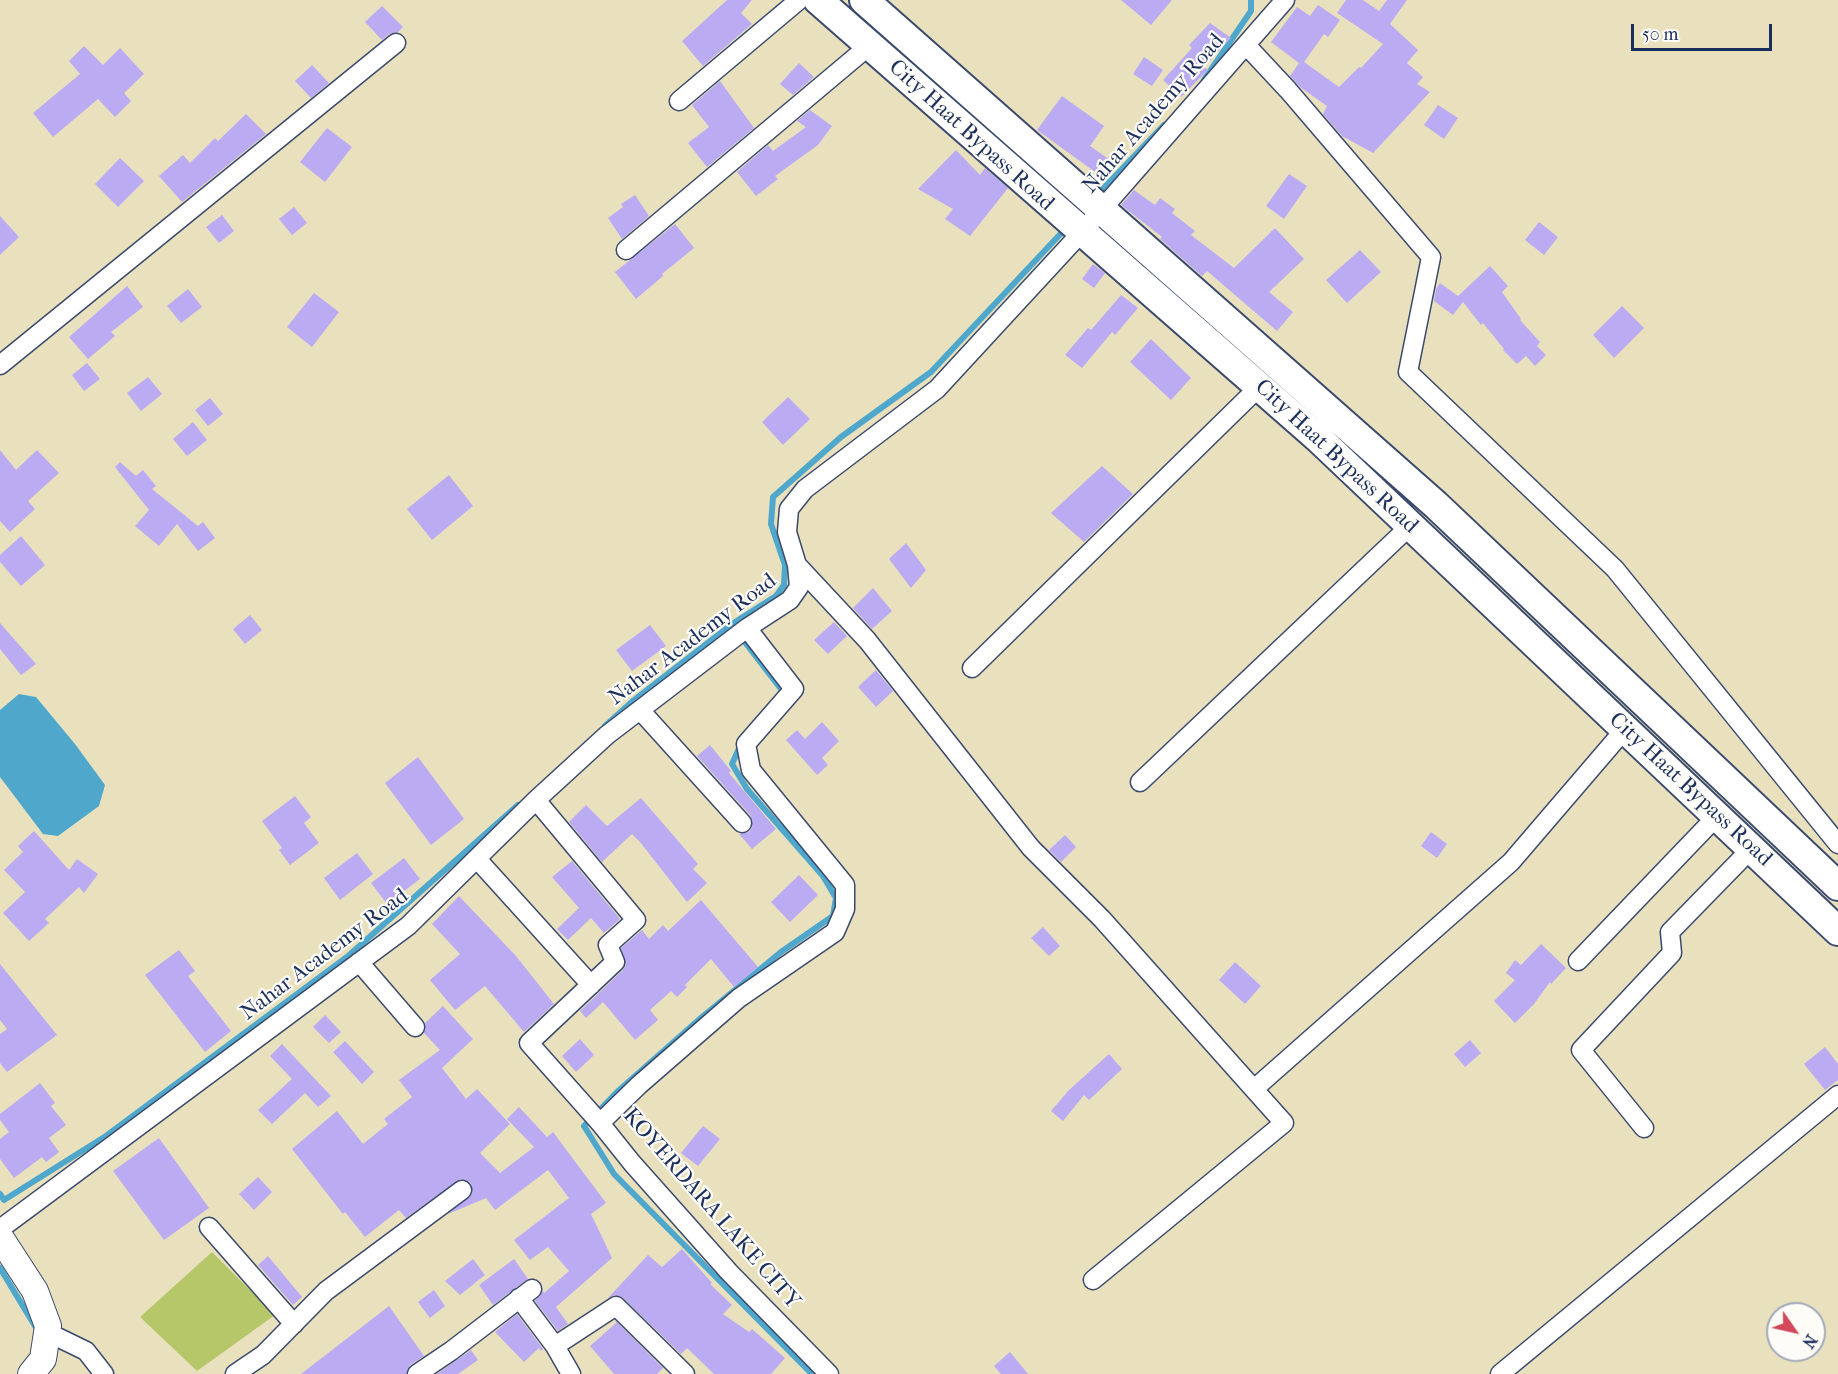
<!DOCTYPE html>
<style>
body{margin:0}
#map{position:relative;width:1838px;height:1374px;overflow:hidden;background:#e9e1be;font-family:"IM FELL French Canon",serif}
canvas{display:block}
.north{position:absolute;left:1766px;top:1302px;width:60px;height:60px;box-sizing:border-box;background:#fdfcf7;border:2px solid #a3aaba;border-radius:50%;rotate:124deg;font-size:16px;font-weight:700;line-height:24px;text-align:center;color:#1b2f5e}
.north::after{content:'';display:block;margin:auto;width:21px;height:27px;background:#d1495b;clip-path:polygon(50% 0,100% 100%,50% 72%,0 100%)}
.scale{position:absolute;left:1631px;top:24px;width:141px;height:27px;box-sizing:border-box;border:3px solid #1b2f5e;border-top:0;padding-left:8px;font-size:18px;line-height:21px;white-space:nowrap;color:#1b2f5e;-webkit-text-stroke:4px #fdfcf7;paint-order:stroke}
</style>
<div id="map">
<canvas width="1838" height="1374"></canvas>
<div class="north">N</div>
<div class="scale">50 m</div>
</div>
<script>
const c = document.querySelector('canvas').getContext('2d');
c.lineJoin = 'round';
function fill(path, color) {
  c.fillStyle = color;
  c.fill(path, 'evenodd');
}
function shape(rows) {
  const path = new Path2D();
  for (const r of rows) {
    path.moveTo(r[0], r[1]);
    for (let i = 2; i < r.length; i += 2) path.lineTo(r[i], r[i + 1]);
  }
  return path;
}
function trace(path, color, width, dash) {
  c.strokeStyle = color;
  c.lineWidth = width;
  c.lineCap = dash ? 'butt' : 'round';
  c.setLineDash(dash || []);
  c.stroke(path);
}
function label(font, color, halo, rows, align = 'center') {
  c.font = font + ' "IM FELL French Canon",serif';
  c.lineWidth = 4.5;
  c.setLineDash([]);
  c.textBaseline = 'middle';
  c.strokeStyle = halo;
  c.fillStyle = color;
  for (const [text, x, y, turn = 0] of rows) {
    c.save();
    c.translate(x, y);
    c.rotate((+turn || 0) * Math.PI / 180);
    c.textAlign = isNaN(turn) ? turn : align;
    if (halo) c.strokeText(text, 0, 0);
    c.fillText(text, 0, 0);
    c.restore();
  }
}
fill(shape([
 [212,1252,275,1315,197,1371,140,1317]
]), '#b6c76a');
fill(shape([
 [19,694,36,697,75,744,105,785,99,806,58,836,43,834,0,777,0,710]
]), '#4fa8cc');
trace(shape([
 [1204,80,1251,11,1251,0],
 [1096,196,1164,125],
 [741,637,784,693,783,695],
 [605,726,634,700,732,624,776,596,784,585,785,565,771,524,773,497,841,437,931,372,1066,228],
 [741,744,732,764,747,789,823,876,836,898,833,916,781,952,702,1017,617,1092,584,1126,614,1174,812,1374],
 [0,1194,4,1200,106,1136,347,957,518,805],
 [0,1268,35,1326]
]), '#4fa8cc', 6);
fill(shape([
 [727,0,752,0,741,13,752,24,703,66,682,41],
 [1121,0,1172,0,1151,25],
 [1346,0,1363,0,1379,11,1387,0,1407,0,1390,24,1418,50,1407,63,1423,77,1417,84,1430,92,1373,153,1342,136,1323,114,1327,106,1300,87,1290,76,1299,63,1271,42,1297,7,1310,16,1318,5,1340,20,1328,37,1324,34,1304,62,1339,87,1359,67,1361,68,1383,44,1337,13],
 [382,6,403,27,398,32,389,34,382,40,365,22],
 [1210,23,1231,38,1204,67,1208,70,1181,97,1163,80,1192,48,1189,45],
 [84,46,103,65,120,48,144,74,124,93,131,101,115,117,98,99,53,137,33,113,80,74,69,61],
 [1144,57,1163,70,1152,86,1133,74],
 [799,63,814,77,793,95,780,84],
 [312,65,329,83,311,98,295,81],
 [720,81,754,128,707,167,688,143,709,127,692,105],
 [1062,96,1104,126,1090,146,1113,162,1102,177,1037,130],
 [1438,105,1458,118,1444,139,1424,125],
 [810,110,832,126,818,145,775,176,778,179,756,196,737,172,768,145,773,151,806,127,797,121],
 [246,114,266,134,182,202,159,176,183,155,190,163,215,138,218,141],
 [327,128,352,147,325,182,300,162],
 [956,150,980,175,985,168,1008,188,970,236,945,219,953,209,918,189],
 [120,158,144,181,118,207,95,184],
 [1289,174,1307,186,1284,219,1266,206],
 [1134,190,1155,205,1160,198,1175,209,1172,213,1195,231,1191,235,1234,268,1275,228,1304,259,1269,292,1293,312,1277,331,1207,271,1202,276,1160,239,1162,237,1121,205],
 [635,195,649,216,622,239,608,218,623,207,621,204],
 [294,207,307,223,292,235,279,219],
 [222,215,234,231,219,243,206,227],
 [0,216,19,237,0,255],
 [1539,222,1558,237,1544,255,1525,240],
 [675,224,694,248,662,274,663,276,636,299,615,272],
 [1360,250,1381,272,1347,303,1326,280],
 [1093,264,1105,273,1094,288,1082,279],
 [1490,266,1508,286,1502,292,1521,319,1520,320,1540,342,1537,346,1546,355,1535,366,1526,356,1517,364,1503,350,1504,349,1483,323,1481,325,1463,302,1453,315,1434,301,1436,289,1440,283,1458,296],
 [127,286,143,307,111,332,115,336,88,359,69,337],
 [188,289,202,307,181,323,167,306],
 [314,293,339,312,312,347,287,327],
 [1121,295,1138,308,1115,335,1112,332,1082,368,1065,355,1088,328,1091,330],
 [1622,306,1644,328,1614,358,1593,335],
 [1151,339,1191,378,1171,400,1130,362],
 [87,363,100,379,84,391,72,375],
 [148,377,162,394,141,411,127,393],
 [788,397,810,419,783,445,762,422],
 [210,398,223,414,208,426,195,410],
 [193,422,207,440,187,456,173,439],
 [0,450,16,470,37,450,59,473,28,501,35,509,10,532,0,521],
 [120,462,136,476,143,470,156,486,152,489,198,526,203,522,215,538,198,551,177,524,159,546,135,526,149,510,115,467],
 [1102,466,1133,494,1084,542,1051,513],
 [449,475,473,506,432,540,407,509],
 [21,536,45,565,21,586,0,562,0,555],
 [906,543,926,570,911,588,889,559],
 [873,588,892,611,872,629,853,608],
 [250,615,262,630,245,644,233,629],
 [834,622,847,636,828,654,814,640],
 [0,623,36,664,21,675,0,649],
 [650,625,666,646,632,671,616,650],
 [876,670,893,691,876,707,858,687],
 [822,722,839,741,822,758,828,765,817,775,786,740,797,730,805,739],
 [710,745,731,771,729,773,776,829,752,849,739,834,749,832,752,827,751,816,697,756],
 [418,757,464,819,431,845,385,783],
 [295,796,311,817,304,823,319,843,290,865,279,850,282,848,262,821],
 [641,798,698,864,693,869,707,883,687,902,640,842,632,834,602,862,569,822,586,805,607,826],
 [34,831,69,870,77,859,98,874,84,893,79,887,45,919,49,923,29,941,3,913,25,892,4,870,23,852,18,846],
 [1431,832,1447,844,1437,858,1421,846],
 [1065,835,1076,847,1061,862,1049,850],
 [357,853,373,874,340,900,324,878],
 [404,858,420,879,387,904,371,883],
 [572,861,620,919,604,933,591,918,568,940,557,929,579,908,552,877],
 [799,875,818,895,790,922,771,902],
 [459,896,516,956,554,1004,524,1032,485,986,455,1010,430,980,460,954,432,924],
 [701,900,758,967,734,987,711,959,685,985,687,987,677,997,671,991,650,1010,658,1020,635,1040,603,1002,586,1018,580,1011,623,970,626,965,621,948,642,930,649,939,663,925,668,931],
 [1043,927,1060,946,1049,956,1031,938],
 [1541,944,1566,968,1551,984,1550,982,1534,1004,1515,1023,1494,1001,1515,980,1506,973,1515,960,1521,965],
 [179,950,195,971,188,976,231,1031,205,1052,145,975],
 [1235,962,1261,986,1245,1004,1219,980],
 [0,964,57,1035,7,1072,0,1063,0,1034,7,1029,0,1020],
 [443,1006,473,1039,442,1068,466,1099,477,1089,510,1124,480,1153,500,1173,534,1147,507,1119,519,1107,547,1137,553,1132,606,1203,591,1214,612,1258,556,1307,568,1324,558,1331,535,1301,543,1291,544,1293,569,1271,548,1247,530,1260,514,1240,569,1198,548,1170,495,1210,486,1198,448,1214,472,1194,471,1183,466,1180,460,1179,406,1218,399,1210,365,1237,345,1212,343,1214,292,1149,337,1111,363,1144,388,1124,384,1119,412,1097,399,1080,440,1050,424,1033,425,1023],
 [325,1015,341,1032,329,1043,313,1027],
 [580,1039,594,1055,576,1072,562,1056],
 [1470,1040,1481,1053,1465,1067,1454,1054],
 [345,1041,374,1072,362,1084,333,1052],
 [282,1044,331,1096,318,1107,305,1093,272,1124,258,1110,292,1079,270,1056],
 [1825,1047,1838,1064,1838,1080,1825,1090,1804,1064],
 [1109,1054,1122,1069,1089,1100,1084,1095,1063,1121,1051,1111,1069,1090],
 [40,1083,55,1103,51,1106,66,1125,49,1138,59,1152,46,1162,42,1157,14,1178,0,1159,0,1139,9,1132,0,1120,0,1114],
 [703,1126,720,1139,698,1166,681,1153],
 [159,1138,209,1208,164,1240,113,1171],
 [258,1177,272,1192,254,1210,239,1194],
 [682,1249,712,1283,710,1284,732,1305,723,1314,749,1332,752,1329,785,1358,771,1374,714,1374,687,1348,681,1354,623,1298,615,1295,608,1298,648,1255,662,1267],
 [268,1256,302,1297,293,1305,258,1265],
 [473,1259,485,1275,460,1295,445,1281],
 [514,1259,528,1279,493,1305,479,1285],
 [434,1290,445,1306,430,1318,418,1302],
 [389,1306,424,1356,410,1365,406,1374,301,1374],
 [517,1314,543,1349,541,1351,539,1348,524,1362,495,1332],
 [615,1320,663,1368,657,1374,614,1374,590,1346,616,1323],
 [471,1350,478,1360,458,1374,437,1374],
 [1010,1352,1028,1374,1001,1374,994,1366]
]), '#bbabf2');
const street = shape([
 [1246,45,1288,90,1431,257,1408,372,1615,569,1838,844],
 [679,101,799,0],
 [626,250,870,45],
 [0,365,396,43],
 [797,565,867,640,1031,848,1102,919,1284,1123,1093,1280],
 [747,628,794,689,746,744,751,770,845,885,845,909,835,932,739,998,639,1085,600,1123,632,1163,729,1272,829,1374],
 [972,668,1260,386],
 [640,710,742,823],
 [1140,782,1410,526],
 [536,800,636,920,608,945,615,962,529,1043,600,1123],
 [477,859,591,985],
 [1578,961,1717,816],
 [359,962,415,1027],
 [1254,1089,1511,862,1625,729],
 [1644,1128,1581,1050,1672,953,1670,932,1752,848],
 [209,1227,294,1324],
 [0,1229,408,926,536,800,607,735,747,628,790,600,799,587,797,565,787,532,789,509,805,489,937,389,1081,233,1285,0],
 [519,1298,555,1346,616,1306,685,1374],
 [47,1332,86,1351,104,1374],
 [555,1346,571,1374],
 [235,1374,263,1355,326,1291,462,1190],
 [417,1374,451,1351,532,1289],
 [1500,1374,1838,1095]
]);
const secondary = shape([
 [0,1237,35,1291,48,1326,43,1359,31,1374]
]);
const primary = shape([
 [818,0,1319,439,1838,931],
 [864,0,1436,505,1838,886]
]);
trace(street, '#3a4a6c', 21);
trace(secondary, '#3a4a6c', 28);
trace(primary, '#3a4a6c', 32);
trace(street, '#fff', 18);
trace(secondary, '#fff', 26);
trace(primary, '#fff', 28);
label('22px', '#1b2f5e', '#fdfcf7', [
 ["Nahar Academy Road",1154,114,-49],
 ["City Haat Bypass Road",971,136,42],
 ["City Haat Bypass Road",1336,457,43],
 ["Nahar Academy Road",693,640,-37],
 ["City Haat Bypass Road",1690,790,43],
 ["Nahar Academy Road",325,955,-37],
 ["KOYERDARA LAKE CITY",711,1209,49]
]);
</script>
